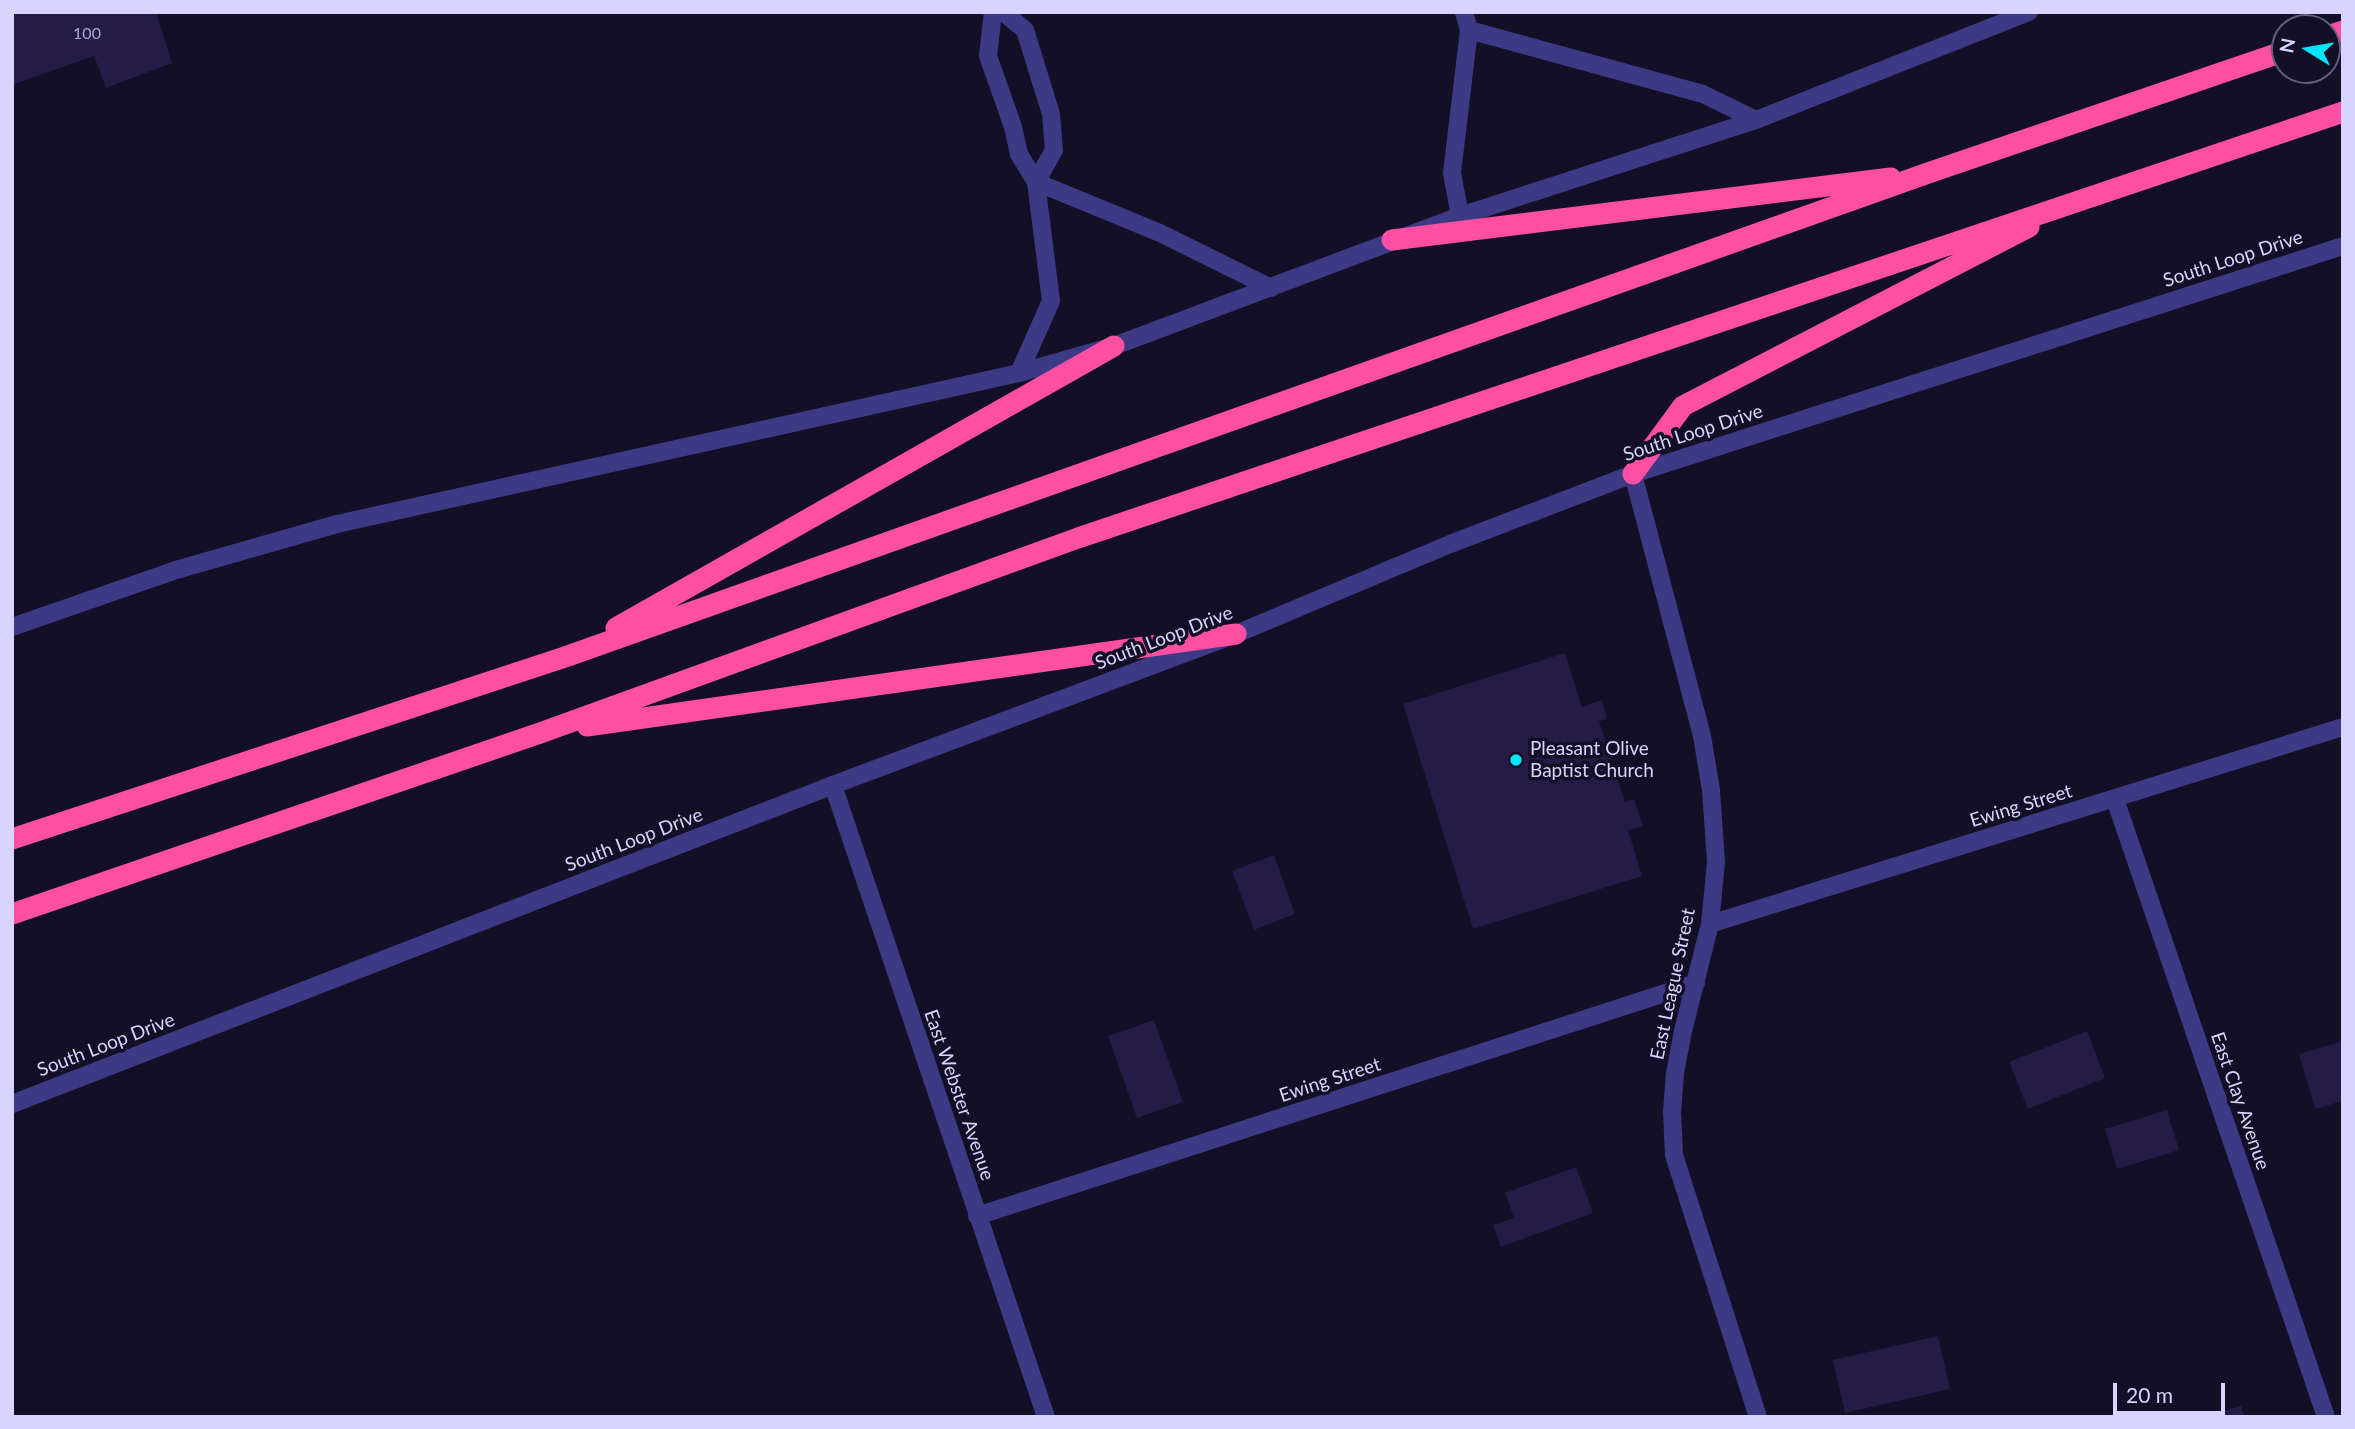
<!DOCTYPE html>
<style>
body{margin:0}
#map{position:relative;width:2355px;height:1429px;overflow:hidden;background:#130f26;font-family:Lato,sans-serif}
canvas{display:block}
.frame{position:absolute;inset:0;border:14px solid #d9d4ff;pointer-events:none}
.north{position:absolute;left:2271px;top:14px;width:70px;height:70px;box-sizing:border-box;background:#130f26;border:2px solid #625e7d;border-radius:50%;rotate:281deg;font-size:19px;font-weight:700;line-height:28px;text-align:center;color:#d9d4ff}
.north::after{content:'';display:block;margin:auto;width:24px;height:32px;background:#00e5ff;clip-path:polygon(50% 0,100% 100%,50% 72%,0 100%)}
.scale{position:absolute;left:2113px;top:1383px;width:112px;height:32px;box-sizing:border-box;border:4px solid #d9d4ff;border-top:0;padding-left:9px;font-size:21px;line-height:24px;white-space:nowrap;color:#d9d4ff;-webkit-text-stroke:5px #130f26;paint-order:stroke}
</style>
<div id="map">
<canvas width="2355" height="1429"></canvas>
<div class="frame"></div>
<div class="north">N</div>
<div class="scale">20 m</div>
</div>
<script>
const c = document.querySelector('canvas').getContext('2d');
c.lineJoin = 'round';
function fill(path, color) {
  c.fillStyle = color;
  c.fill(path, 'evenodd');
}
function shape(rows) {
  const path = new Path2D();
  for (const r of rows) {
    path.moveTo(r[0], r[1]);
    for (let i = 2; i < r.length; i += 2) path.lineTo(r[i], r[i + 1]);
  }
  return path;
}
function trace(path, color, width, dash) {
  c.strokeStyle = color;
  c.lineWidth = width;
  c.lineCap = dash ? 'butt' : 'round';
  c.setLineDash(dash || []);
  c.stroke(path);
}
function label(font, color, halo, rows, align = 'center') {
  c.font = font + ' Lato,sans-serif';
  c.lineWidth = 7;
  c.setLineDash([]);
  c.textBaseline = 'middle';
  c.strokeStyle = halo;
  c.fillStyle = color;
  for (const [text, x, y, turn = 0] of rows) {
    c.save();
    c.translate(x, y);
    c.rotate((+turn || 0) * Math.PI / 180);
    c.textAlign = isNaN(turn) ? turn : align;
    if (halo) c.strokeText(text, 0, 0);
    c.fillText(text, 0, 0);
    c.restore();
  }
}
fill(shape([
 [12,12,156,12,172,63,106,88,94,56,12,85],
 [1565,653,1582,707,1602,700,1607,719,1599,721,1625,802,1634,799,1643,826,1628,830,1642,876,1473,929,1403,704],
 [1274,855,1295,914,1254,930,1232,871],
 [1154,1020,1183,1102,1137,1118,1108,1036],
 [2087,1031,2105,1078,2028,1109,2009,1062],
 [2343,1041,2343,1101,2315,1109,2299,1054],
 [2167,1110,2179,1150,2117,1169,2105,1129],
 [1576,1167,1593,1213,1501,1247,1493,1225,1514,1218,1505,1193],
 [1938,1336,1950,1389,1845,1413,1833,1360],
 [2241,1406,2244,1417,2206,1417,2206,1416]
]), '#241b47');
trace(shape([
 [993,12,988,56,1013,127,1019,154,1036,182,1051,301,1019,373],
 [1003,12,1025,30,1051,114,1054,150,1036,182],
 [1464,12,1469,30,1703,94,1756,120],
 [1036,182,1160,233,1271,288],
 [1460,216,1452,173,1469,30]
]), '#3d3a85', 18);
trace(shape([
 [1633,474,1702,736,1711,790,1716,862,1710,924,1683,1031,1675,1073,1672,1112,1674,1155,1758,1417],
 [833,785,1046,1417],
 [2115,799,2326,1417],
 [1710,924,2343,727],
 [977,1216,1696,983]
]), '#3d3a85', 18);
trace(shape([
 [12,627,176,570,337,524,1019,373,1114,346,1460,216,1756,120,2029,12],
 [12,1104,833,785,1236,634,1450,544,1633,474,2343,246]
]), '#3d3a85', 18);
trace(shape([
 [2327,36,2343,31],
 [1392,240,1891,178],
 [1633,474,1683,406,2029,227],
 [616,628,1114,346],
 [587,726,1236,634],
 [12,839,565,657,1931,172,2285,51],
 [12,914,543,732,1078,538,2343,112]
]), '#ff4fa3', 21);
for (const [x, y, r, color] of [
 [1516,760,7,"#00e5ff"]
]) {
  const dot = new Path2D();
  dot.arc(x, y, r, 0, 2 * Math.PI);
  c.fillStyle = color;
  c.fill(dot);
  trace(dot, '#130f26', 2.5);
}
label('16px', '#aca6d1', null, [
 ["100",87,34]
]);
label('19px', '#d9d4ff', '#130f26', [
 ["South Loop Drive",2233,259,-18],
 ["South Loop Drive",1693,433,-18],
 ["South Loop Drive",1164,638,-21],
 ["Ewing Street",2021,806,-17],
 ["South Loop Drive",634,840,-21],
 ["East League Street",1673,984,-78],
 ["South Loop Drive",106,1045,-21],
 ["Ewing Street",1330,1080,-18],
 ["East Webster Avenue",959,1095,71],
 ["East Clay Avenue",2240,1101,71]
]);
label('19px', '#d9d4ff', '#130f26', [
 ["Pleasant Olive",1530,749],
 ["Baptist Church",1530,771]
], 'left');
</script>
